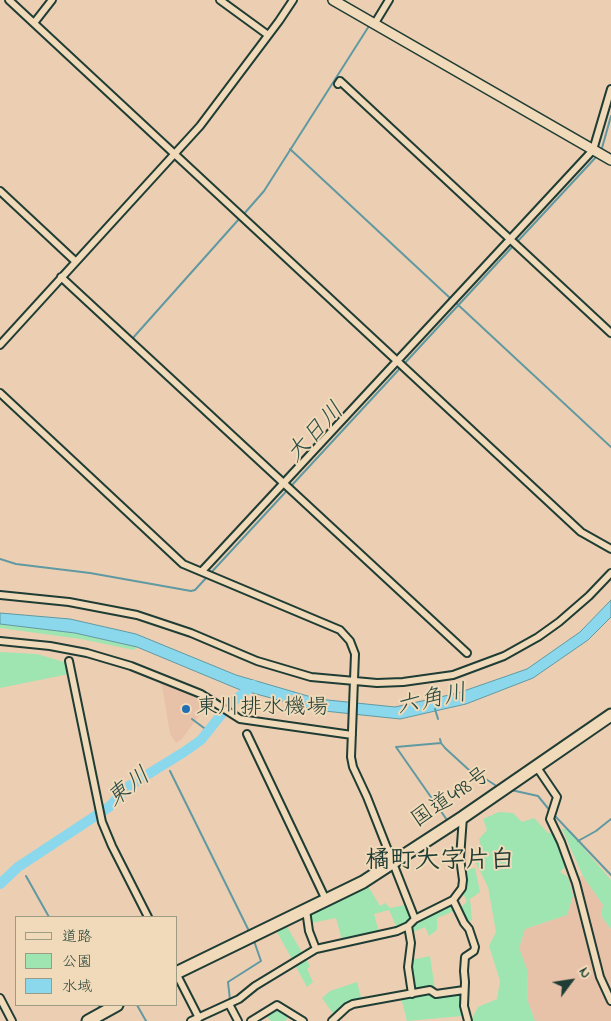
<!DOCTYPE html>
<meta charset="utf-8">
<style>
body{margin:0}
#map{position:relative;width:611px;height:1021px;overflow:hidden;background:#eccfb2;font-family:"Indie Flower","Klee One",sans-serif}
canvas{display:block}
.legend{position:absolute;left:15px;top:916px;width:162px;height:90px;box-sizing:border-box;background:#f0dab9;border:1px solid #9c9b84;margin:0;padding:6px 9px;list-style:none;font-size:15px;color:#1f3d34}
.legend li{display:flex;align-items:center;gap:10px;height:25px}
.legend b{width:25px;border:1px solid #9c9b84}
.north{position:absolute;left:546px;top:956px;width:50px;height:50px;-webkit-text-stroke:4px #f0dab9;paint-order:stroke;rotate:59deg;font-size:14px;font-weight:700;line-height:20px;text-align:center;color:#1f3d34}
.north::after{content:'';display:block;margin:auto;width:18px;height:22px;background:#1f3d34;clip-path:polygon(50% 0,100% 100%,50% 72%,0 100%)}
</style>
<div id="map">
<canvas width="611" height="1021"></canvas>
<ul class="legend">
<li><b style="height:6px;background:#f0dab9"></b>道路</li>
<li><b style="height:14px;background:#9ee5b2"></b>公園</li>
<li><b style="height:14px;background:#8bd7ec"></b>水域</li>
</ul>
<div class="north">N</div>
</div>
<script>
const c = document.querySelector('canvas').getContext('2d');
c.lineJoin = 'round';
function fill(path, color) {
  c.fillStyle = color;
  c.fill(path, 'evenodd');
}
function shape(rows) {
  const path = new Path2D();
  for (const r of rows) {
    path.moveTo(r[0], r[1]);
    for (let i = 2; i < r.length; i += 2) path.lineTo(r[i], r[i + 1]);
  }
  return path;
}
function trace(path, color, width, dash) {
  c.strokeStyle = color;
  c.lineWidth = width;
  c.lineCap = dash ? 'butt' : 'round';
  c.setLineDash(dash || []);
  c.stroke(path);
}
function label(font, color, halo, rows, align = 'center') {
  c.font = font + ' "Indie Flower","Klee One",sans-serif';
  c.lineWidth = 4;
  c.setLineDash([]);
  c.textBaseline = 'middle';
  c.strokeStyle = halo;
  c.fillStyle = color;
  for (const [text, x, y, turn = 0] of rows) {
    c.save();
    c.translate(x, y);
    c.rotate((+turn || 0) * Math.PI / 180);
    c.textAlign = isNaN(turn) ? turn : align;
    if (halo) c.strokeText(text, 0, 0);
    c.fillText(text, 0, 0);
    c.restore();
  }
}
fill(shape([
 [154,677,209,703,181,740,176,743,170,734,162,686],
 [583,876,603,905,601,916,611,929,611,1021,535,1021,527,999,528,972,519,948,525,929,567,915,573,896,568,877]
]), '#e7c2a9');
fill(shape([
 [0,624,75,633,137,647,134,650,81,639,0,628],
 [0,652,37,654,67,663,69,674,0,688],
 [499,812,513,813,522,822,534,818,548,833,552,833,560,847,560,854,565,867,560,872,568,877,573,896,567,915,525,929,519,948,528,972,527,999,535,1021,467,1021,472,1018,478,1007,497,999,500,981,489,946,496,932,488,887,475,861,483,853,479,839,487,830,483,819],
 [562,829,567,829,611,880,611,929,601,916,603,905,583,876],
 [475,868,480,892,470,899,472,920,466,923,459,910,467,901,462,892,467,880,464,870],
 [368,886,380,906,385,903,390,908,405,905,410,914,410,922,397,928,389,910,374,914,379,932,342,940,336,918,311,923,309,915],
 [451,904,454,911,437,918,437,930,429,936,425,927,411,933,411,927],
 [286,925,310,966,307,969,313,982,307,987,276,930],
 [430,956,436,996,462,991,462,1016,407,1021,401,998,414,995,411,960],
 [357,982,362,1001,347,1002,334,1015,322,998,330,991],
 [277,1008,289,1016,285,1021,271,1021,266,1016]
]), '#9ee5b2');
const water = shape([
 [611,600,611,617,588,640,533,678,466,704,400,719,315,710,238,689,137,647,75,633,0,624,0,613,70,619,136,634,236,675,318,699,395,707,458,693,527,669,580,632,611,600]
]);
fill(water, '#8bd7ec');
trace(water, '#6099a2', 1);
trace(shape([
 [375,17,379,10],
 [602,148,611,116],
 [290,149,450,298],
 [243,215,264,191,369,26],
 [517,242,597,156],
 [455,302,611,447],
 [132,339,239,219],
 [0,559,16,564,90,573,191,591,195,590,514,245],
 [435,709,438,719],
 [192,719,208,731],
 [440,739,441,743,445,748,469,770,481,776,495,785],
 [441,743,396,747,447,820],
 [170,771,249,931],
 [511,790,538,796,551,812],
 [554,815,611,875],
 [578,841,596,831,611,819],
 [26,876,49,917],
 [228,1001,230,1000,228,982,261,961,254,941],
 [98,1005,99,1006,101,1005],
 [137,1005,146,1021]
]), '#6099a2', 2);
trace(shape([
 [0,884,18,867,109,807,129,786,184,752,201,740,229,705,253,685]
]), '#8bd7ec', 10);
const street = shape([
 [9,0,581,532,611,549],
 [220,0,268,35],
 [34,23,52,0],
 [375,23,389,0],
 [338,84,340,81,611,333],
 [0,191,75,261],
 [61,277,467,653],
 [0,345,200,126,279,21,293,0],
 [0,393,183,564,340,630,350,641,355,654,351,757,353,767,367,797,415,919],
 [202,571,593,150,611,89],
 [0,595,69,602,137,615,191,633,257,661,311,677,377,683,403,682,453,675,504,656,538,637,559,622,589,596,611,573],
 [0,641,50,646,87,653,131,666,201,694,240,719,352,735],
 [69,661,102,822,112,846,148,917],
 [247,734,326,900],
 [536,766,557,797,550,819,561,842,576,883,600,977,611,1001],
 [453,900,464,923,469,929,475,947,474,951,465,957,464,971,465,982,464,1006,468,1021],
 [306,910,309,931,316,949],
 [408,926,411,943,408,967,412,994],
 [176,973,199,1018],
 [0,998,12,1021],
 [229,1004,238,1021],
 [191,1021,239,999,255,986,316,949,397,931,408,926,415,919,453,900,462,888,463,880,460,858,463,817],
 [251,1021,277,1005,303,1021],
 [332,1021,347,1007,353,1004,430,990,436,994,464,990]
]);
const secondary = shape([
 [333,0,611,160]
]);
const highway = shape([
 [176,973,363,882,463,817,611,715],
 [88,1021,117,1005]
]);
trace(street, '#1f3d34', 10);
trace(secondary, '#1f3d34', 12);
trace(highway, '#1f3d34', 15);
trace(street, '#f0dab9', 6);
trace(secondary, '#f0dab9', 9);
trace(highway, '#f0dab9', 11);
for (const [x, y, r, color] of [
 [186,709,5,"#1f6fb2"]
]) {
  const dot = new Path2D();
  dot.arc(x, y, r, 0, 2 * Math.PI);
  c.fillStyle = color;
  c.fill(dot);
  trace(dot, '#f0dab9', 2);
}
label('22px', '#1f3d34', '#f0dab9', [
 ["東川排水機場",196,709]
], 'left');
label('22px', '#1f3d34', '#f0dab9', [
 ["国道498号",452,799,-34]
]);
label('italic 24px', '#2a4c46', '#f0dab9', [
 ["大日川",317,434,-47],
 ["六角川",432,702,-12],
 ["東川",130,789,-38]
]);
label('bold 25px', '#1f3d34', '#f0dab9', [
 ["橘町大字片白",440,863]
]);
</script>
